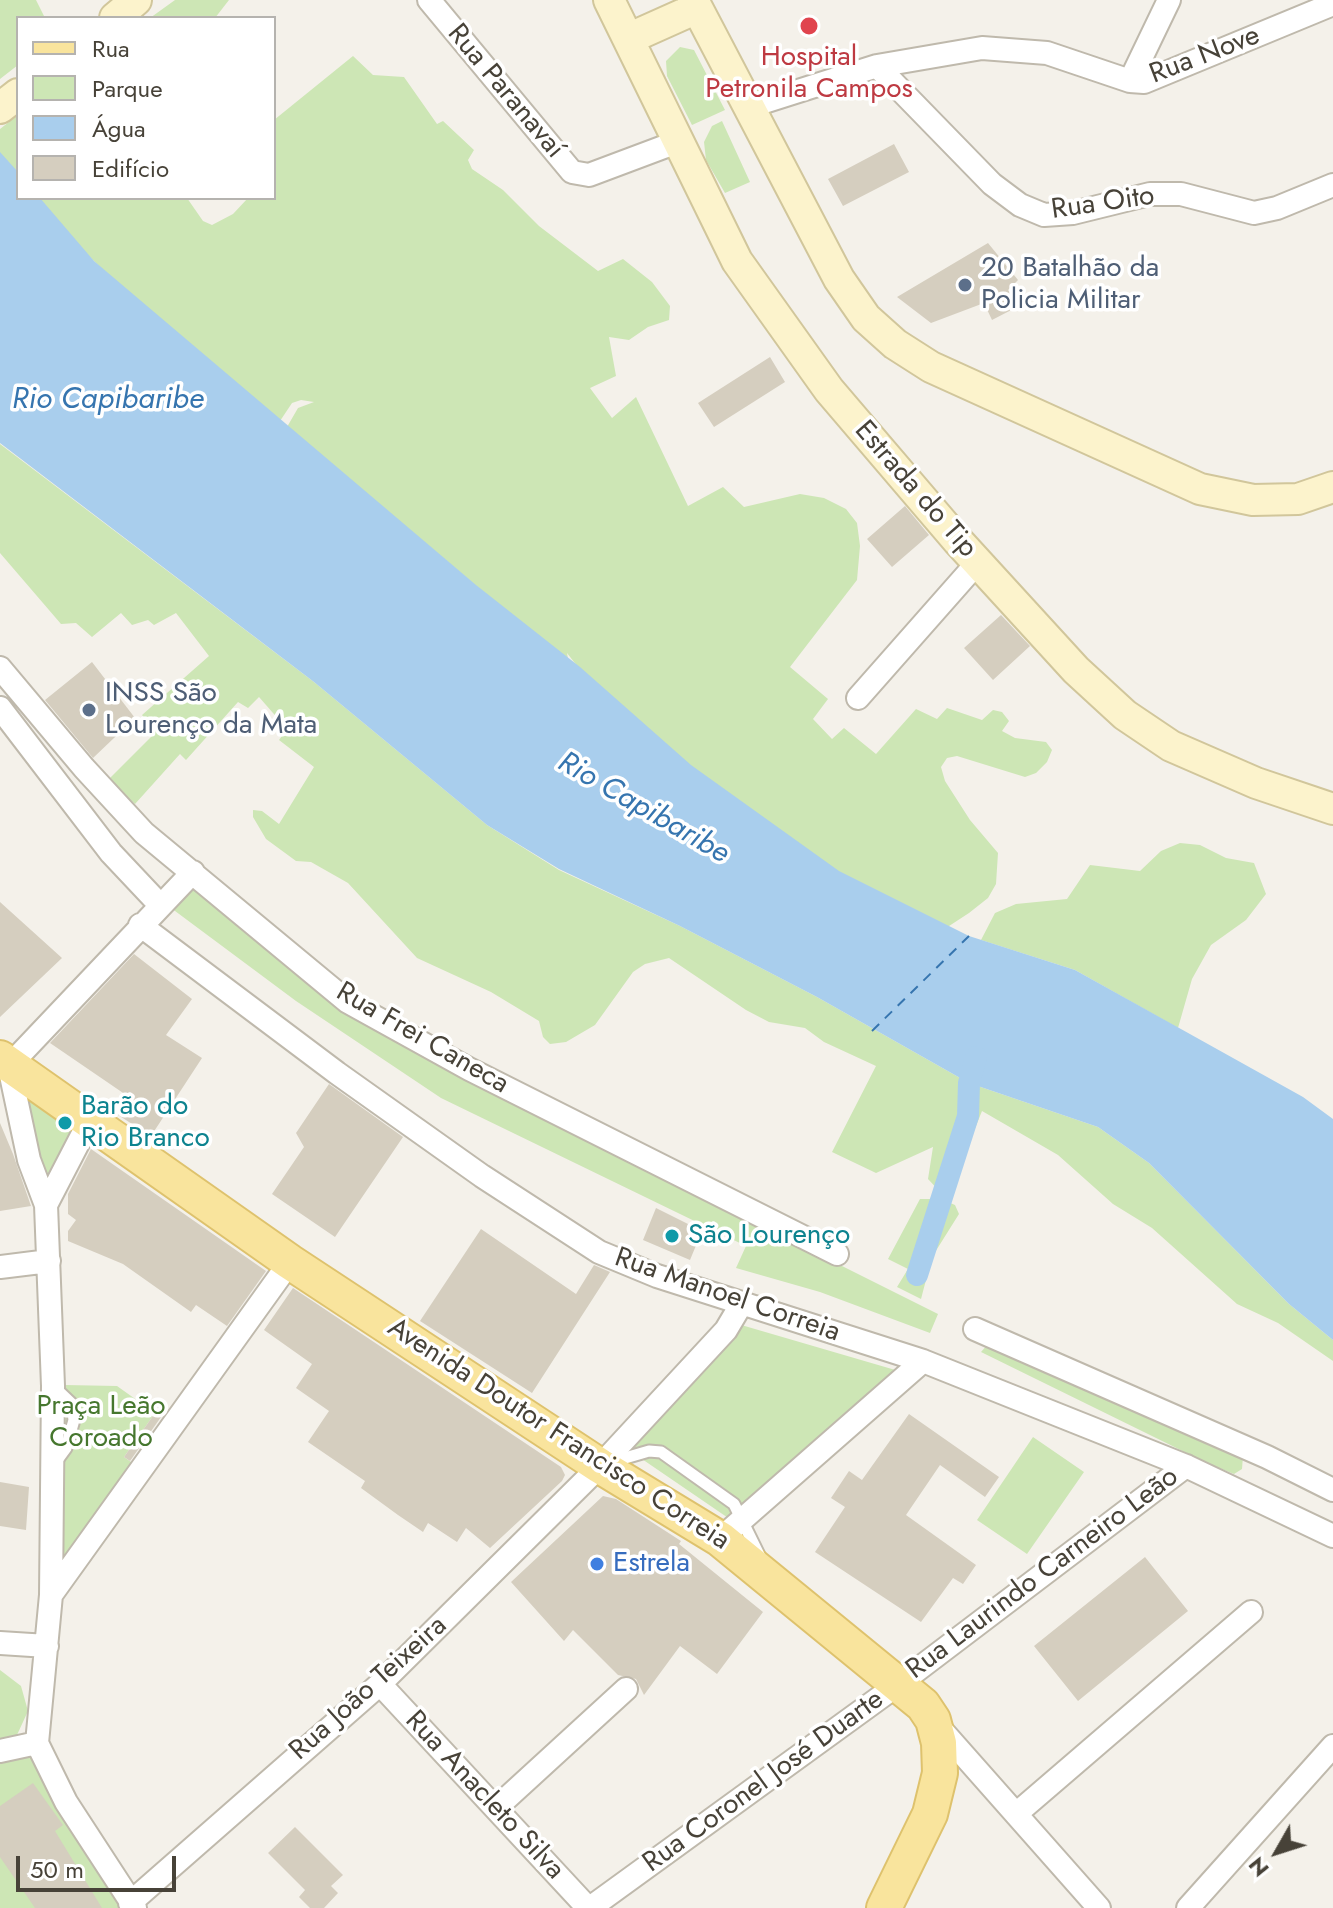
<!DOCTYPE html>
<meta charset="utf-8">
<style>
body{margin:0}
#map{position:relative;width:1333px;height:1908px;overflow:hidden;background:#f4f1ea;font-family:Jost,sans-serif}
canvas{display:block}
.legend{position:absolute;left:16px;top:16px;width:260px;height:184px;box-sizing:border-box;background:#fff;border:2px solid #b5b3af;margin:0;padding:10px 14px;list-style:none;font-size:24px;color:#474238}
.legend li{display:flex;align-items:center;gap:16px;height:40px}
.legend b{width:40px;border:2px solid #b5b3af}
.north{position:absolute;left:1237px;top:1812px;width:80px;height:80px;-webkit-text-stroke:6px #fff;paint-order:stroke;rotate:231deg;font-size:22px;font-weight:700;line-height:32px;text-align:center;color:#474238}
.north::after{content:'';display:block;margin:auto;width:28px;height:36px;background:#474238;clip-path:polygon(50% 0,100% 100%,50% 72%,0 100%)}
.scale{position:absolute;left:16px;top:1856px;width:160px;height:36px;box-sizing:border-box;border:4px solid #474238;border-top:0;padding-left:10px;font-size:24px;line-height:28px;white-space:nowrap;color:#474238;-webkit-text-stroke:6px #fff;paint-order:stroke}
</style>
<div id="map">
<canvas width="1333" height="1908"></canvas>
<ul class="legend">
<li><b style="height:10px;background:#f9e49d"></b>Rua</li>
<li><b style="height:22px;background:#cde6b5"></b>Parque</li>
<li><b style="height:22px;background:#a9ceed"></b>Água</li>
<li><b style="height:22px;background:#d5cebf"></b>Edifício</li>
</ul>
<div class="north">N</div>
<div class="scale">50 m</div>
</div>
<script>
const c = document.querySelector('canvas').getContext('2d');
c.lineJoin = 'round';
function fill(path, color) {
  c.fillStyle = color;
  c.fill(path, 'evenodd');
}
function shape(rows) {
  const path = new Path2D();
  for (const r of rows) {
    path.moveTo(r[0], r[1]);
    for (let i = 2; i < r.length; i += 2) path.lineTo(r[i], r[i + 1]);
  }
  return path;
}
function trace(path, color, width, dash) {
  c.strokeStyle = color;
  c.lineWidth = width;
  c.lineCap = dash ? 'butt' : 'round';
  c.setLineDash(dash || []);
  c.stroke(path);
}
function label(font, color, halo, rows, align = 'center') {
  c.font = font + ' Jost,sans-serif';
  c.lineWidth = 7;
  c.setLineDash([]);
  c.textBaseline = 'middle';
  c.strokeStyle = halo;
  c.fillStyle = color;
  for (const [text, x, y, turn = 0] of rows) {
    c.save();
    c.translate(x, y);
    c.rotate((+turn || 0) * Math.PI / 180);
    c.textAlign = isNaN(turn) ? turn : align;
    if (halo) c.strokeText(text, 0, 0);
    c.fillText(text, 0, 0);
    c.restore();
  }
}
fill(shape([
 [0,0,36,0,45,18,18,18,18,65,0,79],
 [175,0,229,0,215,18,150,18],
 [680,47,694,50,725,110,692,125,667,76,666,61],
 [353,56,373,75,404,77,437,124,443,121,474,150,468,160,472,169,503,190,539,226,598,271,623,259,652,282,670,306,669,320,648,327,629,340,609,337,616,376,590,388,612,418,636,397,688,506,723,487,744,507,800,494,824,498,846,509,857,523,860,546,857,580,790,667,828,699,813,719,832,739,844,728,876,754,916,709,937,719,947,708,982,720,993,710,1002,712,1009,721,1002,731,1015,738,1046,742,1052,750,1047,762,1036,773,1025,777,957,756,947,758,941,767,945,781,970,820,998,853,996,884,988,898,969,913,946,928,798,853,595,689,567,653,569,664,287,427,298,408,314,402,301,400,292,403,278,424,204,368,29,198,187,198,203,221,212,225,233,214,248,198,274,198,274,120],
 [18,115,18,187,0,160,0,129],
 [722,121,750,182,725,193,706,160,704,142,712,126],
 [0,444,314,682,487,825,559,870,680,926,817,997,969,1083,1098,1127,1149,1163,1289,1304,1333,1340,1333,1361,1278,1323,1237,1304,1152,1228,1113,1204,1058,1155,982,1111,953,1183,943,1195,928,1179,933,1147,876,1173,832,1152,876,1066,824,1042,805,1028,769,1022,746,1010,669,958,645,964,633,972,595,1025,566,1042,550,1044,543,1037,539,1021,491,992,417,958,348,883,311,862,296,861,266,839,253,817,253,810,262,811,279,824,314,767,279,740,287,729,259,697,248,708,238,702,186,760,180,754,135,804,108,780,155,733,142,715,209,656,176,613,154,625,148,620,132,625,121,613,92,637,76,623,61,624,0,553],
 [1180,843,1200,845,1226,858,1254,863,1266,894,1246,920,1211,945,1192,979,1178,1028,1075,970,981,940,995,913,1016,904,1067,899,1090,865,1140,871,1161,851],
 [198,878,294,960,836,1263,938,1314,930,1333,820,1292,736,1268,746,1246,441,1098,296,1001,171,908],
 [9,1066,89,1122,46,1205],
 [920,1199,941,1199,955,1205,959,1214,932,1257,921,1299,897,1287,908,1269,888,1259],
 [731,1322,909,1374,737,1524,620,1444],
 [988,1344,1243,1456,1242,1469,1234,1474,1207,1463,981,1352],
 [65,1385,117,1386,155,1413,124,1457,138,1467,66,1561,62,1561,57,1555],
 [1033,1437,1084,1472,1027,1554,977,1520],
 [0,1670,21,1686,28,1711,17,1735,0,1745],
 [33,1750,126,1908,0,1908,0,1757]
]), '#cde6b5');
fill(shape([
 [0,152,18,172,18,198,40,198,94,261,476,585,580,667,691,765,839,871,969,936,1075,970,1303,1097,1333,1119,1333,1340,1289,1304,1149,1163,1098,1127,969,1083,817,997,680,926,559,869,487,825,314,682,0,443]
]), '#a9ceed');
trace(shape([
 [917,1275,968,1116,969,1083,976,1057]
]), '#a9ceed', 22);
trace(shape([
 [872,1031,969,936]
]), '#3675af', 2, [10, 8]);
fill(shape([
 [894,144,909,172,843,206,828,179],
 [988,243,1018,280,1008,290,1019,306,992,320,984,303,931,323,897,297],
 [770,357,785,382,714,427,698,403],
 [905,506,929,535,892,567,867,539],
 [1001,615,1030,646,993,680,964,648],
 [92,662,135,718,93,758,45,700],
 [0,902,62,958,0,1017],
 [134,954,192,999,166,1035,202,1058,151,1136,118,1115,129,1097,50,1043],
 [329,1084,403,1137,335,1237,272,1194,304,1147,296,1133],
 [0,1123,13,1154,31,1206,0,1211],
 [91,1149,266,1271,227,1326,196,1305,191,1312,123,1264,68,1241,68,1231,76,1220,68,1214,68,1194],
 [656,1208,702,1231,690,1260,643,1240],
 [481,1229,576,1294,594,1265,610,1272,532,1393,420,1321],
 [293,1288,561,1467,565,1475,562,1481,490,1548,466,1528,457,1542,428,1523,423,1532,398,1515,361,1488,365,1481,308,1442,329,1411,296,1388,312,1364,264,1330],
 [155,1413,161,1417,130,1461,124,1457],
 [909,1414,999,1477,985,1497,940,1465,906,1515,976,1565,963,1584,953,1578,921,1622,815,1552,845,1507,831,1498,849,1471,862,1480],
 [0,1482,29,1487,26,1530,0,1526],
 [603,1496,616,1499,681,1541,679,1544,763,1612,717,1674,680,1646,644,1695,636,1679,618,1675,573,1630,564,1641,511,1582],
 [1145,1557,1188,1611,1078,1701,1034,1646],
 [33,1783,63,1825,55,1831,102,1908,35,1908,0,1857,0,1806],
 [295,1827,343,1875,331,1886,338,1893,324,1908,310,1908,299,1897,305,1890,268,1853]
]), '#d5cebf');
const lane = shape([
 [53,1386,72,1404,74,1420,66,1448,55,1463],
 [608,1463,649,1451,661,1452,734,1504,761,1559]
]);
const street = shape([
 [429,0,572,172,589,175,677,142],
 [877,66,992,184,1020,205,1044,215,1073,213,1150,194,1181,194,1254,213,1277,208,1333,185],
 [1130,81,1169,0],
 [748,107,877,66,982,48,1047,53,1130,81,1144,82,1333,4],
 [0,668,84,768,144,833,348,1002,469,1069,837,1254],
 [858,698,978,562],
 [0,708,111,853,160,905],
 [140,925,337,1073,482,1176,599,1252,657,1276,923,1361,1186,1466,1333,1536],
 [46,1205,89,1122],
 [0,1267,49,1261],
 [975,1329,1267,1457,1333,1490],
 [720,1539,923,1361],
 [51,1595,53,1386,46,1205,29,1160,9,1066,193,872],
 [0,1643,47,1646],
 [380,1684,588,1908],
 [938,1726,1099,1908],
 [37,1743,51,1595,290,1262],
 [37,1743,66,1802,135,1908],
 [0,1751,37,1743],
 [496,1808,626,1689],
 [1016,1814,1251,1612],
 [130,1903,380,1684,600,1466,726,1330,742,1303],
 [590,1908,900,1683,1186,1466],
 [1188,1908,1333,1746]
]);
const secondary = shape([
 [609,0,737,261,829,390,958,541,1076,670,1125,715,1171,746,1256,783,1333,809],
 [693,0,839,279,866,318,895,344,931,367,1200,489,1253,500,1298,499,1333,487],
 [115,18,136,0],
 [630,38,697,8],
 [0,108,18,94]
]);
const primary = shape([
 [0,1058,290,1262,600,1466,720,1539,923,1705,933,1720,939,1743,940,1773,930,1814,884,1908]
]);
trace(lane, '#bfb9ac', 15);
trace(street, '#bfb9ac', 26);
trace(secondary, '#d1c69b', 34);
trace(primary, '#dec26d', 38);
trace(lane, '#fff', 11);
trace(street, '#fff', 22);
trace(secondary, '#fcf3cc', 30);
trace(primary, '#f9e49d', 34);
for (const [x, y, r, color] of [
 [809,26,10,"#e0444e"],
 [965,285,8,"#5c6f8a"],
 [89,710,8,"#5c6f8a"],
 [65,1123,8,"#0f9aa8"],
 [672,1236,8,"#0f9aa8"],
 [597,1564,8,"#3f7fe0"]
]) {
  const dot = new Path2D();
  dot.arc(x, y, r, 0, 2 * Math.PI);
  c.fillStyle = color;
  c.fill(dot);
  trace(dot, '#fff', 3);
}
label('28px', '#474238', '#fff', [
 ["Rua Nove",1205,56,-21],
 ["Rua Paranavaí",505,92,50],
 ["Rua Oito",1103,204,-8],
 ["Estrada do Tip",915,490,49],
 ["Rua Frei Caneca",422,1039,30],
 ["Rua Manoel Correia",727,1296,19],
 ["Avenida Doutor Francisco Correia",558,1435,33],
 ["Rua Laurindo Carneiro Leão",1043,1574,-37],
 ["Rua João Teixeira",369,1689,-42],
 ["Rua Coronel José Duarte",764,1782,-36],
 ["Rua Anacleto Silva",484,1796,47]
]);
label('28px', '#be3a42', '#fff', [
 ["Hospital",809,58],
 ["Petronila Campos",809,90]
]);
label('28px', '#4e5e75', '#fff', [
 ["20 Batalhão da",981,269],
 ["Policia Militar",981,301],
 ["INSS São",105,694],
 ["Lourenço da Mata",105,726]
], 'left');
label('28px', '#0d838f', '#fff', [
 ["Barão do",81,1107],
 ["Rio Branco",81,1139],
 ["São Lourenço",688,1236]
], 'left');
label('28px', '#46772e', '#fff', [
 ["Praça Leão",101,1407],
 ["Coroado",101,1439]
]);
label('28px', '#366cbe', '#fff', [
 ["Estrela",613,1564]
], 'left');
label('italic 30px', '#3675af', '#fff', [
 ["Rio Capibaribe",108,401],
 ["Rio Capibaribe",643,809,30]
]);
</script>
